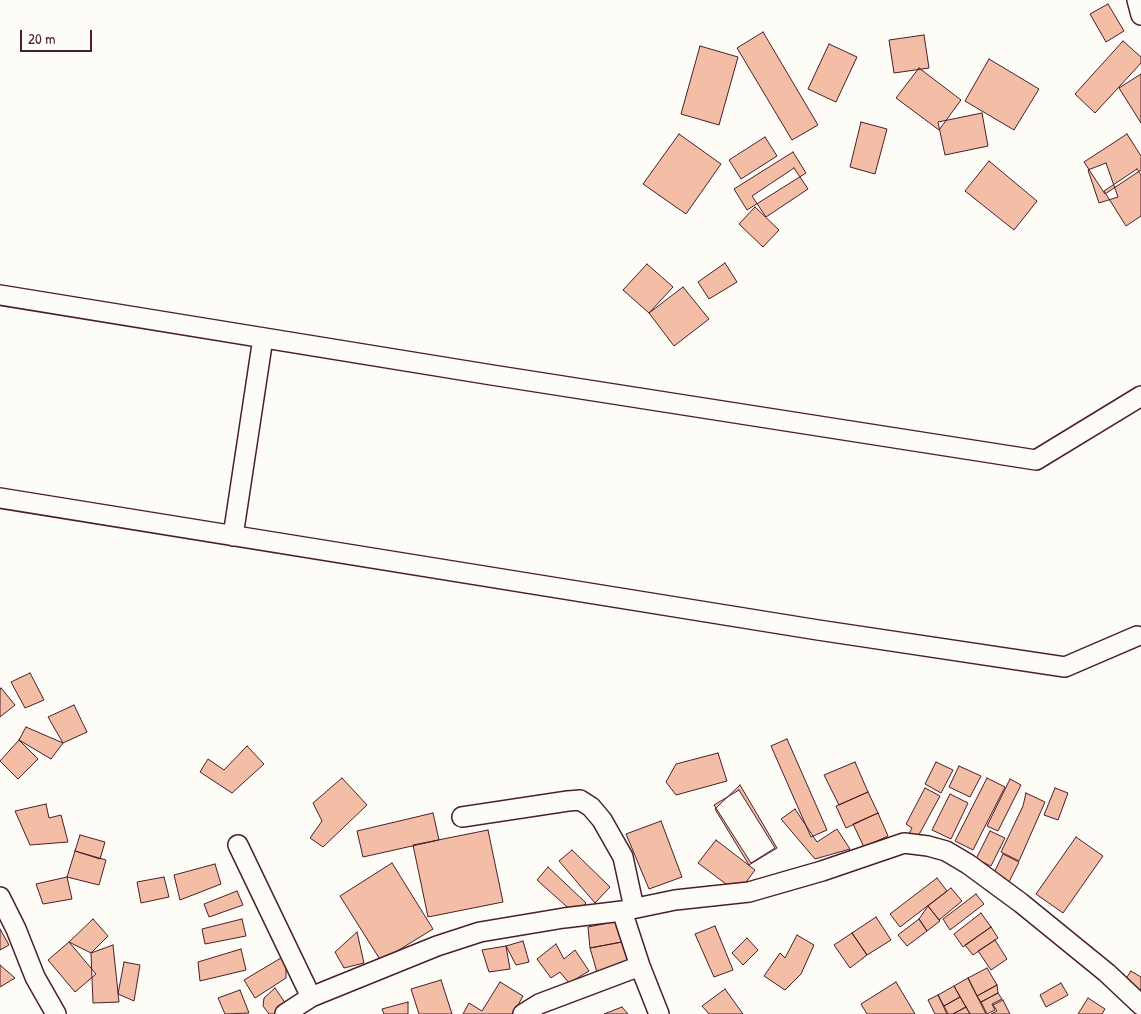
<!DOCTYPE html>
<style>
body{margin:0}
#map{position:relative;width:1141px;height:1014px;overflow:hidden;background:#fdfcf7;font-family:"Patrick Hand",sans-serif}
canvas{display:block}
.scale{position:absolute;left:20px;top:30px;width:72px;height:22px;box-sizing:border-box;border:2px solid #4a1f2b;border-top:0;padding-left:6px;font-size:15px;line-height:18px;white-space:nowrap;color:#4a1f2b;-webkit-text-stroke:4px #fdfcf7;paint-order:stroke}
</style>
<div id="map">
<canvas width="1141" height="1014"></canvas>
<div class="scale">20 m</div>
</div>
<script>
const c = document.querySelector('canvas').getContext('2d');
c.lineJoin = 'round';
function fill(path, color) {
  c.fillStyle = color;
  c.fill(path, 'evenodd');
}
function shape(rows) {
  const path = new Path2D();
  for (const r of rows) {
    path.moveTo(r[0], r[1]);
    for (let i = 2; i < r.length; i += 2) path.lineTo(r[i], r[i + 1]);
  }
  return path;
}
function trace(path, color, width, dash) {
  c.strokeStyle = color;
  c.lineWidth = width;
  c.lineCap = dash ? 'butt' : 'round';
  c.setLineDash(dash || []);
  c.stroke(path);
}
const building = shape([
 [1108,4,1124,31,1106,42,1090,14,1108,4],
 [763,32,818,125,792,140,737,48,763,32],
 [924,35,929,68,894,73,889,40,924,35],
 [1123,41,1141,57,1141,63,1095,113,1075,94,1123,41],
 [829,44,857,57,836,102,808,89,829,44],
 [700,46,738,57,719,125,681,114,700,46],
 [989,59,1039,89,1014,130,965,101,989,59],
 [919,68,961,100,939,130,896,98,919,68],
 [1141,74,1141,123,1119,88,1141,74],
 [982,113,988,146,945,155,938,122,982,113],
 [861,122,887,129,875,174,850,167,861,122],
 [679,134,721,164,686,214,643,184,679,134],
 [1127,134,1141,156,1141,170,1105,194,1084,162,1127,134],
 [765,137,777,156,741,179,729,160,765,137],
 [793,152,806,173,747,210,734,189,793,152],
 [989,161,1037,201,1014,230,965,191,989,161],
 [1106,163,1118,197,1099,203,1088,170,1106,163],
 [794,168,808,189,766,217,752,196,794,168],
 [1137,169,1141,175,1141,216,1126,226,1104,191,1137,169],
 [755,207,779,230,763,247,739,224,755,207],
 [725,263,737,282,709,299,698,282,725,263],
 [647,264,673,287,649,313,623,290,647,264],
 [683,287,709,319,674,346,649,313,683,287],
 [30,673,44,700,25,708,11,682,30,673],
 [1,688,15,705,0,717,0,689,1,688],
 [74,705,87,732,63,743,48,717,74,705],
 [26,727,63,743,51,759,19,740,26,727],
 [787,739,827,830,811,837,771,746,787,739],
 [19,740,38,759,18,779,0,761,19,740],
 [247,746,264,764,232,793,200,772,208,759,224,770,247,746],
 [718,753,727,781,676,795,666,782,676,764,718,753],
 [855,762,868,792,839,805,824,775,855,762],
 [936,762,953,770,941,793,925,784,936,762],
 [959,766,981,776,970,797,949,787,959,766],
 [342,778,367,805,323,847,310,838,322,821,313,803,342,778],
 [987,778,1005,787,973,850,955,841,987,778],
 [1010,779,1021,785,998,831,987,826,1010,779],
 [740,785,777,848,749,865,715,809,740,785],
 [925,788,940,796,915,842,907,837,912,828,906,824,925,788],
 [1055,788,1068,793,1058,820,1044,815,1055,788],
 [739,790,775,848,751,863,714,805,739,790],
 [868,792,878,813,846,828,836,806,868,792],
 [1026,793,1045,802,1019,861,1001,852,1023,806,1026,793],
 [950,794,968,803,951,839,932,830,950,794],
 [46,804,49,818,61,815,68,842,30,845,15,811,46,804],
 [795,809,817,842,837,829,850,849,815,859,781,819,795,809],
 [433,813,439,840,363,857,357,831,433,813],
 [878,813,888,836,864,847,853,824,878,813],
 [661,821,682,877,649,889,626,834,661,821],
 [488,830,503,902,428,917,413,845,488,830],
 [990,831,1005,838,991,866,976,859,990,831],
 [80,835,105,842,100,859,75,851,80,835],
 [1076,837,1103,856,1063,913,1036,894,1076,837],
 [716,840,755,870,738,893,698,863,716,840],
 [572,850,610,887,595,903,559,861,572,850],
 [75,851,106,860,99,885,67,877,75,851],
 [1003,854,1019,862,1009,882,993,875,1003,854],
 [392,863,433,929,381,961,340,896,392,863],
 [215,864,221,884,180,900,174,875,215,864],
 [548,867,586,903,575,914,537,880,548,867],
 [67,877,72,899,43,904,36,884,67,877],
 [164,877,169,897,141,903,137,882,164,877],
 [937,878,947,891,900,927,890,914,937,878],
 [951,888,962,901,939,920,928,906,951,888],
 [237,891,243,905,209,917,204,904,237,891],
 [976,894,984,904,950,930,943,919,976,894],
 [928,906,940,921,927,931,919,919,928,906],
 [981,913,991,927,963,947,954,934,981,913],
 [876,917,891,940,867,955,852,933,876,917],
 [93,919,108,936,91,953,69,942,93,919],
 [242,919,246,936,205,944,202,929,242,919],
 [919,919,927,931,907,946,898,935,919,919],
 [618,921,622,942,590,948,588,927,618,921],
 [715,926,733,970,714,977,695,934,715,926],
 [991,927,998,938,973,955,965,945,991,927],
 [0,929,9,945,0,950,0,929],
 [357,932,364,963,344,968,335,952,357,932],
 [852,933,867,955,850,968,834,945,852,933],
 [797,935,814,945,801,974,785,990,764,976,780,953,785,958,797,935],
 [747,938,758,950,743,965,732,953,747,938],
 [995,940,1007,959,991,970,978,951,995,940],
 [523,941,529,962,516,965,506,946,523,941],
 [69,942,96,974,75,992,48,960,69,942],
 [622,942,630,967,598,976,590,948,622,942],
 [556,944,564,959,575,950,589,971,569,983,560,972,551,978,537,959,556,944],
 [113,945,119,1002,93,1003,91,953,113,945],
 [506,946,510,969,489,972,482,950,506,946],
 [241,949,246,970,200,981,198,962,241,949],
 [286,955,286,978,255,998,244,980,286,955],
 [124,962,140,965,134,1001,118,994,124,962],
 [0,965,15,978,0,987,0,965],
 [987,968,997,985,977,996,968,978,987,968],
 [1131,971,1141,977,1141,994,1123,983,1131,971],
 [968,978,986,1014,970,1014,954,986,968,978],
 [441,980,452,1014,419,1014,411,989,441,980],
 [500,982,523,996,513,1014,463,1014,469,1003,482,1011,500,982],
 [896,982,915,1014,867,1014,861,1004,896,982],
 [1061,983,1068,995,1046,1007,1040,995,1061,983],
 [997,985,998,993,981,1002,977,996,997,985],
 [954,986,960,997,944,1006,938,995,954,986],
 [275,988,288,1007,277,1014,269,1014,263,1006,264,998,275,988],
 [725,989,743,1014,709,1014,702,1006,725,989],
 [240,990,249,1013,225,1014,218,998,240,990],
 [998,993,1002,999,992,1004,995,1010,987,1014,981,1002,998,993],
 [938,995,947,1014,935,1014,928,1000,938,995],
 [960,997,966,1007,953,1014,948,1014,944,1006,960,997],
 [1088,998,1105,1009,1102,1014,1078,1014,1088,998],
 [1003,1000,1010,1014,991,1014,997,1011,993,1005,1003,1000],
 [408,1002,408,1014,384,1014,382,1009,408,1002],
 [622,1007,628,1014,604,1014,622,1007],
 [966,1007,970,1014,953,1014,966,1007]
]);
fill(building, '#f3bea5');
trace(building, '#4a1f2b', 1);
const minor = shape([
 [1137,0,1141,15],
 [0,295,492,375,1036,460,1141,396],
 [0,498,818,630,1065,667,1137,636],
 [233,536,263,338],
 [462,817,568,801,580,800,591,807,602,820,623,857,634,908],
 [238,845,311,997],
 [0,897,16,929,35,977,56,1014],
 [622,911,640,966,659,1014],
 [285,1014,311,997,437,946,480,932,564,918,622,911,675,900,749,892,822,871,904,843,928,846,946,851,968,864,1021,903,1107,973,1141,1005],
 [523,1014,539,1004,640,966]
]);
trace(minor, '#4a1f2b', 22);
trace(minor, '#fdfcf7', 19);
</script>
